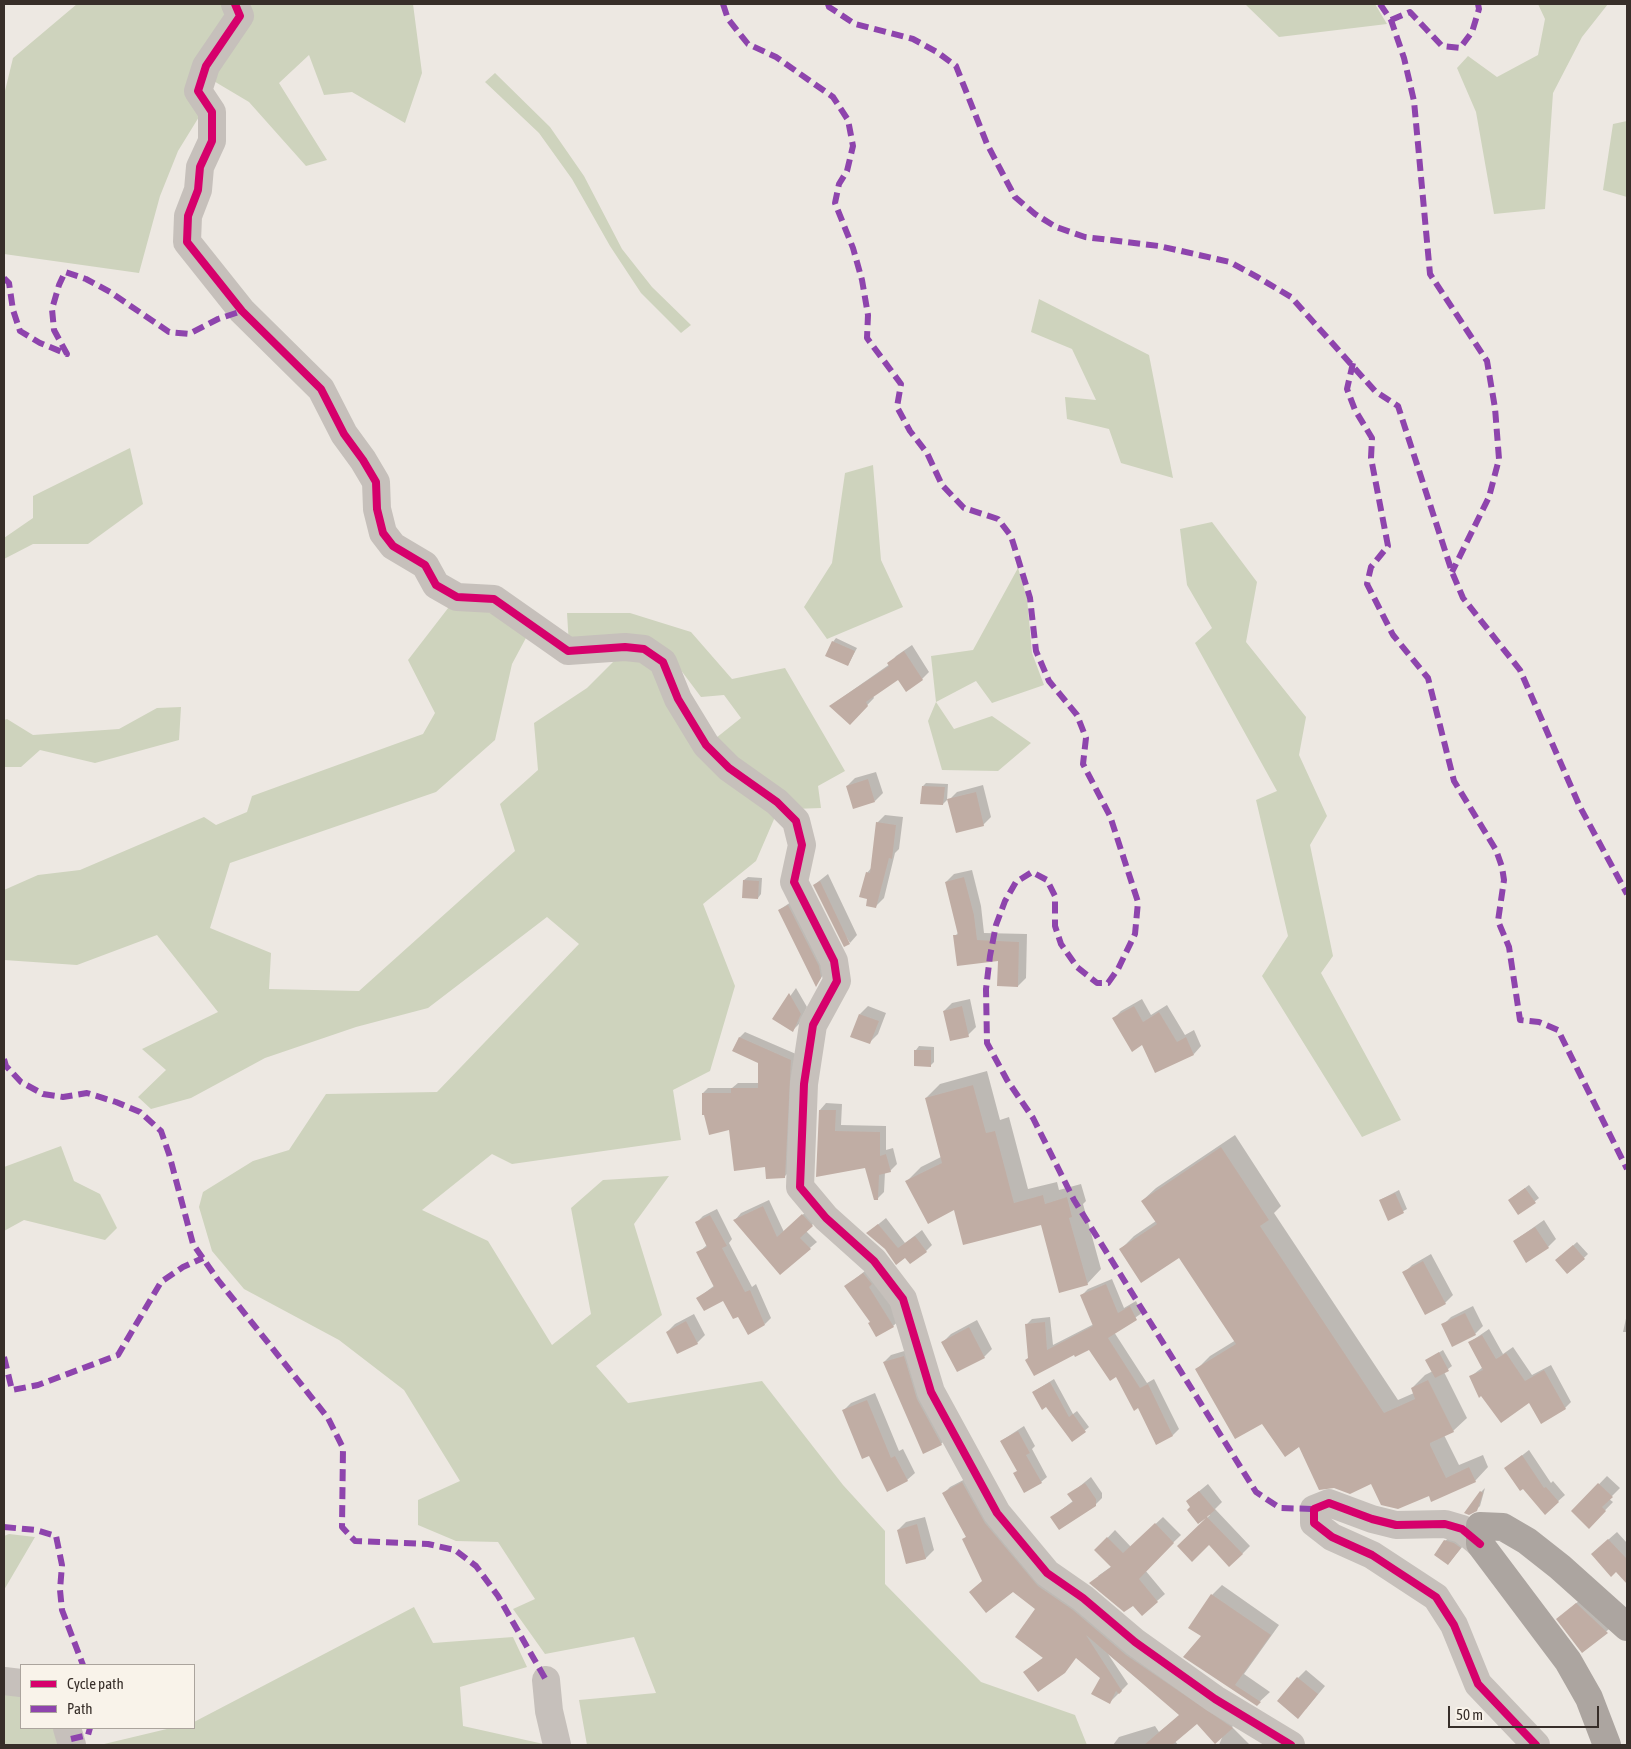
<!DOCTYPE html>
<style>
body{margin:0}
#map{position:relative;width:1631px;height:1749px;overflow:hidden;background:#ede8e2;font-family:"Asap Condensed",sans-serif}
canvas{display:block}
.frame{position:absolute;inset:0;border:5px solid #372e29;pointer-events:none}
.legend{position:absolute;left:20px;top:1664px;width:175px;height:65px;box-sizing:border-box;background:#f9f3ea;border:1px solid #aba49d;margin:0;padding:6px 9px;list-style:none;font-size:15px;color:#372e29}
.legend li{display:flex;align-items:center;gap:10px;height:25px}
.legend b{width:25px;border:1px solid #aba49d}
.scale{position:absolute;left:1448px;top:1706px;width:151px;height:22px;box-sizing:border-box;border:2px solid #372e29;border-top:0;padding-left:6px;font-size:15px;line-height:18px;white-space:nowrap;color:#372e29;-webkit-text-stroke:4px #f9f3ea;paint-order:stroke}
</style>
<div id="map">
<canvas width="1631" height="1749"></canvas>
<div class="frame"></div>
<ul class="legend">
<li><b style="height:6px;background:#d6006c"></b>Cycle path</li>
<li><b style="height:6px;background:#8e44ad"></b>Path</li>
</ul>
<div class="scale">50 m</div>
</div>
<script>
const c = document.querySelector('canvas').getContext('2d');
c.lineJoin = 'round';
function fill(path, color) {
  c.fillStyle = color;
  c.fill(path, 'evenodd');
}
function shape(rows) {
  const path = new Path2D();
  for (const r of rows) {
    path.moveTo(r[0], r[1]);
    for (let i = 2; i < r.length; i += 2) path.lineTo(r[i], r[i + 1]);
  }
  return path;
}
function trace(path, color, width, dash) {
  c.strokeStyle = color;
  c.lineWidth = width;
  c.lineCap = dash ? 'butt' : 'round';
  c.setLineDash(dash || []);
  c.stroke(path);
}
fill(shape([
 [77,4,220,4,229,12,202,112,178,151,160,196,139,273,4,254,4,95,13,58],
 [244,4,413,4,422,73,405,123,352,92,324,95,309,55,279,83,327,160,306,166,249,102,212,80],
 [1245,4,1375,4,1387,24,1279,37],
 [1538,4,1608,4,1582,37,1553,93,1545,209,1494,214,1476,112,1457,68,1468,56,1497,77,1538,55,1545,19],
 [495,73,550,127,584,176,622,249,652,287,691,325,681,333,641,293,610,246,572,179,539,133,485,82],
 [1627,121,1627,197,1603,190,1613,124],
 [1039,299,1149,355,1173,478,1121,463,1109,429,1067,419,1065,397,1096,400,1072,349,1031,332],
 [130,448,143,504,88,544,33,544,4,559,4,538,33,518,33,496],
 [873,465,881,560,903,607,827,639,804,607,832,563,845,473],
 [1212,522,1257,582,1246,642,1306,717,1299,755,1327,816,1310,845,1333,956,1321,973,1401,1120,1362,1137,1262,976,1288,936,1256,800,1277,791,1195,643,1212,628,1187,585,1180,529],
 [1018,568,1027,598,1032,653,1044,685,992,703,976,681,936,702,954,729,992,716,1031,743,998,771,942,770,928,721,936,702,931,656,973,650],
 [452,603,497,609,527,636,512,664,495,740,436,792,230,863,210,928,271,953,269,989,359,991,515,851,500,804,538,770,534,723,587,688,618,657,643,658,778,810,756,861,703,904,735,986,710,1071,673,1090,681,1140,512,1164,492,1154,422,1210,488,1241,552,1345,591,1314,571,1208,603,1180,669,1176,634,1224,662,1315,596,1366,628,1403,762,1381,843,1485,885,1531,885,1584,981,1682,1075,1715,1087,1745,587,1745,579,1700,656,1693,634,1637,545,1654,513,1609,535,1599,498,1542,456,1541,418,1525,418,1500,460,1481,404,1390,339,1340,244,1289,212,1251,199,1207,203,1192,253,1161,289,1150,326,1094,437,1092,579,944,547,917,428,1008,356,1027,265,1058,191,1098,151,1109,138,1097,166,1070,142,1049,218,1012,157,935,77,965,4,960,4,890,38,875,80,870,204,817,216,825,247,812,252,796,423,734,435,713,408,660],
 [567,613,630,613,691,632,732,679,785,668,845,771,818,786,821,808,794,809,716,738,741,718,724,695,701,697,677,665,569,645],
 [181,707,179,740,95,763,40,750,21,767,4,767,4,720,7,719,33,735,119,729,157,708],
 [61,1146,74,1181,100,1194,117,1228,105,1240,24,1220,4,1231,4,1167],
 [9,1534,35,1537,4,1590,4,1536],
 [414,1607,433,1643,513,1637,527,1667,460,1687,463,1726,548,1745,100,1745,171,1728,194,1728,194,1722],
 [4,1684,21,1686,21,1728,60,1728,64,1745,4,1745]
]), '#ced3bd');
fill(shape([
 [836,638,857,648,848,665,833,642],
 [912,645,929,672,922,679,898,678,873,696,874,698,850,723,830,706,890,664,896,656],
 [876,772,883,793,875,801,847,786,855,778],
 [926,783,948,784,947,800,943,804,923,786],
 [983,785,991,817,983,825,949,800,957,792],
 [885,815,903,817,899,849,895,853,884,898,876,906,867,873,872,867,877,823],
 [972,870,981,906,984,933,1027,934,1026,978,1018,986,999,959,955,936,959,932,946,882,954,874],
 [828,874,857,935,850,943,814,885],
 [748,877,762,878,761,894,758,898,744,880],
 [794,900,826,971,816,985,779,910],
 [796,988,807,1007,799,1024,793,1030,774,1019],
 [970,999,976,1027,968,1035,944,1011,952,1003],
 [1142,999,1151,1015,1167,1005,1185,1035,1194,1030,1201,1046,1194,1054,1143,1043,1114,1018,1121,1011],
 [868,1006,886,1013,878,1034,870,1042,860,1014],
 [745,1032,796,1054,790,1171,784,1177,766,1165,730,1128,703,1093,708,1088,732,1088,738,1083,760,1083,759,1062,734,1050,740,1037],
 [919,1046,934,1047,934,1062,930,1066,916,1050],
 [987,1071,1000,1120,1009,1117,1028,1189,1057,1182,1059,1190,1081,1184,1086,1201,1083,1204,1101,1269,1087,1284,1042,1223,955,1208,907,1181,921,1167,941,1157,926,1098,940,1084],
 [826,1103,842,1104,841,1125,886,1126,886,1150,893,1148,897,1164,890,1171,885,1172,884,1192,877,1199,866,1167,817,1176,820,1110],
 [1235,1135,1281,1206,1274,1213,1398,1400,1414,1393,1412,1388,1425,1375,1433,1371,1427,1360,1443,1350,1452,1366,1444,1372,1467,1418,1453,1431,1444,1435,1459,1465,1483,1455,1488,1467,1475,1481,1429,1494,1372,1482,1300,1445,1262,1422,1197,1369,1210,1356,1236,1340,1179,1256,1121,1249,1134,1236,1156,1221,1142,1201,1156,1188],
 [1529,1185,1539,1198,1519,1214,1513,1197],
 [1399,1190,1407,1209,1389,1219,1380,1200],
 [769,1200,784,1232,809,1209,818,1219,806,1231,817,1242,780,1273,735,1220,741,1213],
 [717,1209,732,1239,729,1243,752,1287,756,1284,771,1318,765,1324,739,1315,724,1299,698,1298,715,1285,698,1253,707,1245,697,1222,703,1216],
 [886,1218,905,1243,922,1230,932,1245,926,1251,906,1256,897,1263,875,1227],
 [1544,1220,1556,1239,1548,1247,1514,1241],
 [1577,1242,1588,1254,1568,1273,1557,1260],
 [1431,1254,1453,1295,1445,1303,1404,1273,1412,1265],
 [870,1267,875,1280,900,1320,893,1326,871,1322,846,1286],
 [1112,1279,1124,1308,1136,1301,1142,1313,1114,1332,1147,1383,1154,1379,1179,1429,1173,1435,1157,1443,1139,1406,1116,1375,1090,1348,1074,1353,1029,1357,1026,1325,1032,1319,1050,1317,1053,1345,1094,1324,1082,1295,1088,1289],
 [1473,1306,1483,1326,1475,1334,1443,1325,1451,1317],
 [694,1314,705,1335,697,1343,667,1332,675,1324],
 [1627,1314,1627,1332,1623,1332],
 [977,1320,992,1349,984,1357,943,1342,951,1334],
 [1489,1329,1503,1354,1513,1347,1532,1375,1551,1365,1571,1402,1565,1408,1530,1401,1470,1377,1483,1367,1470,1342],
 [911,1349,948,1437,941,1444,884,1362,891,1355],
 [1054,1379,1073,1414,1077,1411,1089,1427,1072,1441,1047,1406,1033,1392],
 [875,1393,899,1451,903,1449,915,1473,907,1480,870,1455,843,1411,851,1403],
 [1024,1426,1035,1446,1032,1449,1047,1477,1041,1482,1018,1471,1001,1441],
 [1529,1450,1551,1483,1553,1481,1565,1495,1545,1513,1506,1468],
 [1607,1476,1620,1488,1609,1499,1613,1502,1589,1527,1573,1511],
 [969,1477,991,1516,1238,1721,1232,1727,1250,1745,1219,1745,1223,1735,1197,1722,1175,1741,1178,1745,1113,1745,1119,1737,1155,1726,1159,1732,1181,1715,1108,1654,1128,1684,1110,1702,1101,1677,1077,1657,1025,1672,1044,1657,1037,1609,1013,1591,983,1580,964,1539,967,1536,944,1493,950,1487],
 [1091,1477,1102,1493,1102,1498,1095,1505,1052,1517,1073,1501,1069,1495],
 [1208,1484,1222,1502,1215,1509,1250,1546,1242,1554,1209,1543,1179,1546,1210,1515,1191,1507,1187,1501],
 [1485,1488,1480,1506,1476,1510,1481,1492],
 [925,1517,934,1550,926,1558,907,1563,898,1530,906,1522],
 [1163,1517,1181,1535,1145,1570,1165,1594,1142,1614,1133,1604,1098,1576,1112,1566,1096,1550,1115,1530,1131,1547],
 [1617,1532,1627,1543,1627,1582,1600,1547],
 [1454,1533,1468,1540,1448,1564,1445,1541],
 [1222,1585,1279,1625,1244,1674,1270,1692,1257,1704,1185,1657,1203,1636,1190,1627,1212,1595],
 [1585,1596,1615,1624,1582,1652,1557,1619],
 [1306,1670,1325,1686,1306,1709,1298,1678]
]), '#0003');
fill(shape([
 [832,641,855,651,848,666,825,656],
 [904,651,923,680,906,692,898,680,866,702,868,706,850,725,829,706,889,666,887,663],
 [868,779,875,802,853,809,846,786],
 [922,786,945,787,943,805,920,804],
 [976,792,984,826,956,833,947,799],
 [876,822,896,825,892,859,889,858,876,908,866,906,867,899,859,897,866,872,870,873],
 [964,877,974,915,977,940,1019,942,1018,987,997,986,998,961,957,966,953,935,958,935,945,882],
 [743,880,759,881,758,899,742,898],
 [820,881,850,944,844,947,813,885],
 [788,905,819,966,821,978,816,987,778,910],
 [789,993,801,1014,793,1032,772,1019],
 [962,1006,969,1037,950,1041,943,1011],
 [1134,1006,1143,1022,1159,1012,1177,1042,1186,1037,1194,1055,1155,1073,1142,1045,1132,1052,1112,1018],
 [859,1014,879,1021,870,1044,850,1037],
 [739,1037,791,1060,785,1178,766,1179,765,1167,734,1171,729,1130,709,1135,704,1115,702,1115,702,1093,731,1093,731,1088,758,1088,758,1063,732,1051],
 [914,1050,931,1050,931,1067,914,1066],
 [973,1085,986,1133,995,1131,1014,1203,1043,1195,1045,1204,1067,1197,1072,1217,1069,1218,1088,1285,1059,1293,1041,1225,963,1245,954,1210,928,1224,905,1181,942,1163,925,1098],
 [819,1110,836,1110,835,1131,880,1132,880,1156,886,1154,891,1172,879,1175,878,1200,874,1200,865,1168,816,1177],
 [1221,1147,1269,1220,1260,1226,1384,1413,1415,1399,1411,1388,1428,1380,1454,1432,1430,1443,1430,1445,1446,1478,1469,1467,1476,1482,1431,1502,1429,1496,1398,1509,1381,1505,1371,1484,1350,1494,1334,1488,1319,1490,1299,1447,1285,1457,1262,1424,1235,1439,1195,1369,1236,1344,1179,1258,1141,1283,1119,1249,1157,1224,1141,1201],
 [1525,1188,1536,1203,1518,1215,1508,1200],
 [1395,1193,1404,1213,1388,1221,1379,1200],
 [763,1206,777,1237,802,1214,813,1226,800,1238,811,1249,780,1275,733,1220],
 [710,1215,727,1246,722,1248,745,1292,750,1290,765,1325,748,1335,738,1317,733,1319,723,1301,704,1311,696,1298,714,1287,696,1252,707,1247,695,1222],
 [878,1224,903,1254,898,1248,915,1236,927,1252,910,1264,905,1258,896,1265,885,1249,866,1233],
 [1535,1227,1549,1248,1526,1263,1513,1241],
 [1573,1245,1585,1259,1567,1274,1555,1260],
 [1423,1261,1446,1304,1425,1315,1402,1272],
 [863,1273,872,1284,869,1287,894,1327,876,1337,868,1323,870,1322,844,1286],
 [1106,1284,1118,1313,1130,1306,1137,1320,1108,1338,1140,1388,1148,1384,1173,1436,1156,1445,1138,1408,1134,1411,1116,1377,1110,1381,1089,1350,1075,1357,1074,1355,1034,1376,1025,1360,1028,1358,1025,1324,1045,1322,1047,1350,1093,1326,1080,1295],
 [1465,1313,1476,1335,1452,1347,1441,1324],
 [686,1321,698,1344,677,1354,666,1332],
 [969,1327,985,1358,957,1372,941,1342],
 [1482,1335,1496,1359,1506,1353,1525,1381,1544,1370,1566,1409,1541,1424,1529,1403,1501,1423,1481,1396,1479,1398,1469,1376,1483,1370,1468,1342],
 [1439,1352,1449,1371,1435,1378,1425,1360],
 [904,1356,917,1399,942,1445,923,1454,883,1362],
 [1050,1382,1069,1417,1073,1414,1086,1432,1072,1442,1046,1407,1042,1410,1032,1392],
 [867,1400,891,1458,895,1456,908,1481,887,1492,869,1456,862,1459,842,1410],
 [1018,1431,1030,1453,1026,1455,1042,1483,1024,1493,1013,1473,1017,1471,1000,1441],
 [1522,1455,1544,1488,1546,1487,1559,1502,1545,1515,1523,1489,1520,1491,1504,1468],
 [962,1482,985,1523,1038,1586,1073,1610,1126,1655,1233,1728,1215,1744,1197,1724,1172,1745,1144,1745,1179,1715,1086,1635,1122,1691,1119,1694,1116,1691,1110,1704,1091,1694,1100,1678,1076,1658,1065,1673,1038,1692,1023,1672,1043,1658,1015,1637,1035,1609,1013,1592,986,1613,969,1592,982,1581,962,1539,966,1537,942,1493],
 [1085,1483,1096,1499,1096,1506,1059,1530,1050,1517,1073,1502,1067,1494],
 [1598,1483,1613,1497,1602,1507,1606,1511,1589,1529,1571,1511],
 [1199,1491,1215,1510,1207,1517,1243,1554,1229,1567,1209,1545,1192,1562,1177,1546,1206,1518,1198,1524,1187,1510,1190,1507,1186,1501],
 [1480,1491,1483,1493,1477,1511,1469,1515,1464,1513],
 [1155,1523,1174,1543,1139,1579,1158,1602,1142,1616,1133,1606,1124,1612,1089,1583,1111,1567,1094,1550,1107,1537,1123,1553],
 [917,1524,926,1559,906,1564,897,1530],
 [1608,1539,1627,1559,1627,1584,1616,1572,1611,1577,1591,1554],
 [1444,1540,1454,1543,1461,1548,1448,1565,1434,1555],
 [1211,1594,1271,1635,1235,1685,1261,1702,1257,1706,1183,1657,1201,1636,1188,1628],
 [1576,1603,1608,1633,1582,1653,1556,1619],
 [1297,1677,1318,1694,1298,1719,1277,1701]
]), '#c0ada4');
trace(shape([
 [235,4,240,16,206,66,198,91,212,112,212,141,200,167,198,190,188,216,187,242,242,311,321,389,344,434,363,460,376,482,377,509,383,533,393,546,425,565,436,585,457,597,494,599,568,651,625,647,644,649,663,662,678,699,706,745,729,768,777,802,796,821,802,845,794,882,834,961,837,981,813,1025,804,1084,800,1187,826,1218,874,1261,903,1299,931,1392,997,1513,1047,1573,1083,1598,1135,1642,1215,1699,1291,1745],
 [1480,1544,1462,1529,1445,1524,1396,1525,1372,1519,1329,1503,1314,1509,1314,1523,1332,1537,1372,1555,1436,1597,1454,1625,1478,1684,1536,1745],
 [546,1680,549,1711,557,1745],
 [4,1681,21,1683],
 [67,1728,72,1745]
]), '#c6c0bb', 28);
trace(shape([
 [1607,1745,1589,1698,1568,1661,1480,1544,1480,1526,1503,1527,1527,1541,1560,1567,1627,1627]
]), '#aca5a0', 28);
trace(shape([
 [723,4,728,19,748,44,776,57,833,97,848,120,853,146,847,171,839,184,835,203,853,248,862,280,868,315,867,338,901,384,897,407,910,431,927,453,942,485,964,508,998,519,1011,536,1030,598,1036,651,1049,681,1077,715,1086,738,1083,764,1110,816,1138,902,1135,934,1118,969,1108,983,1097,983,1077,967,1061,944,1055,926,1055,896,1047,880,1032,872,1016,882,1005,901,996,925,990,956,986,989,987,1043,1007,1080,1033,1118,1074,1200,1256,1492,1280,1508,1314,1509],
 [828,4,829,7,855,24,913,39,937,52,956,66,987,144,1015,197,1035,214,1056,227,1085,237,1159,246,1230,262,1259,278,1291,297,1375,391,1398,406,1452,572,1463,598,1520,670,1580,807,1627,894],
 [1380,4,1391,20,1404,58,1414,101,1430,274,1487,361,1495,408,1499,459,1489,497,1452,572],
 [1391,20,1410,12,1442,46,1460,48,1472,32,1479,9,1478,4],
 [4,278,9,283,13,310,20,331,40,343,67,354,54,330,52,309,59,285,65,272,86,279,110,292,169,332,189,334,218,319,242,311],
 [1353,363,1347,389,1355,410,1372,438,1371,458,1388,546,1371,567,1367,584,1393,635,1428,678,1454,781,1496,850,1502,867,1504,880,1498,921,1509,947,1520,1020,1539,1022,1558,1030,1627,1169],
 [4,1059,6,1066,21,1082,43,1094,63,1097,87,1093,116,1102,140,1112,161,1131,169,1154,193,1244,218,1280,328,1418,343,1448,342,1527,355,1541,428,1544,455,1550,476,1566,498,1596,546,1680],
 [4,1357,12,1390,38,1385,118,1355,161,1282,183,1267,203,1258],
 [4,1527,36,1530,56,1536,62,1565,60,1590,62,1610,83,1665],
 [71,1739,88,1735,90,1728]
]), '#8e44ad', 6, [12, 6]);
trace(shape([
 [235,4,240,16,206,66,198,91,212,112,212,141,200,167,198,190,188,216,187,242,242,311,321,389,344,434,363,460,376,482,377,509,383,533,393,546,425,565,436,585,457,597,494,599,568,651,625,647,644,649,663,662,678,699,706,745,729,768,777,802,796,821,802,845,794,882,834,961,837,981,813,1025,804,1084,800,1187,826,1218,874,1261,903,1299,931,1392,997,1513,1047,1573,1083,1598,1135,1642,1215,1699,1291,1745],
 [1480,1544,1462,1529,1445,1524,1396,1525,1372,1519,1329,1503,1314,1509,1314,1523,1332,1537,1372,1555,1436,1597,1454,1625,1478,1684,1536,1745]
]), '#d6006c', 8);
</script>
